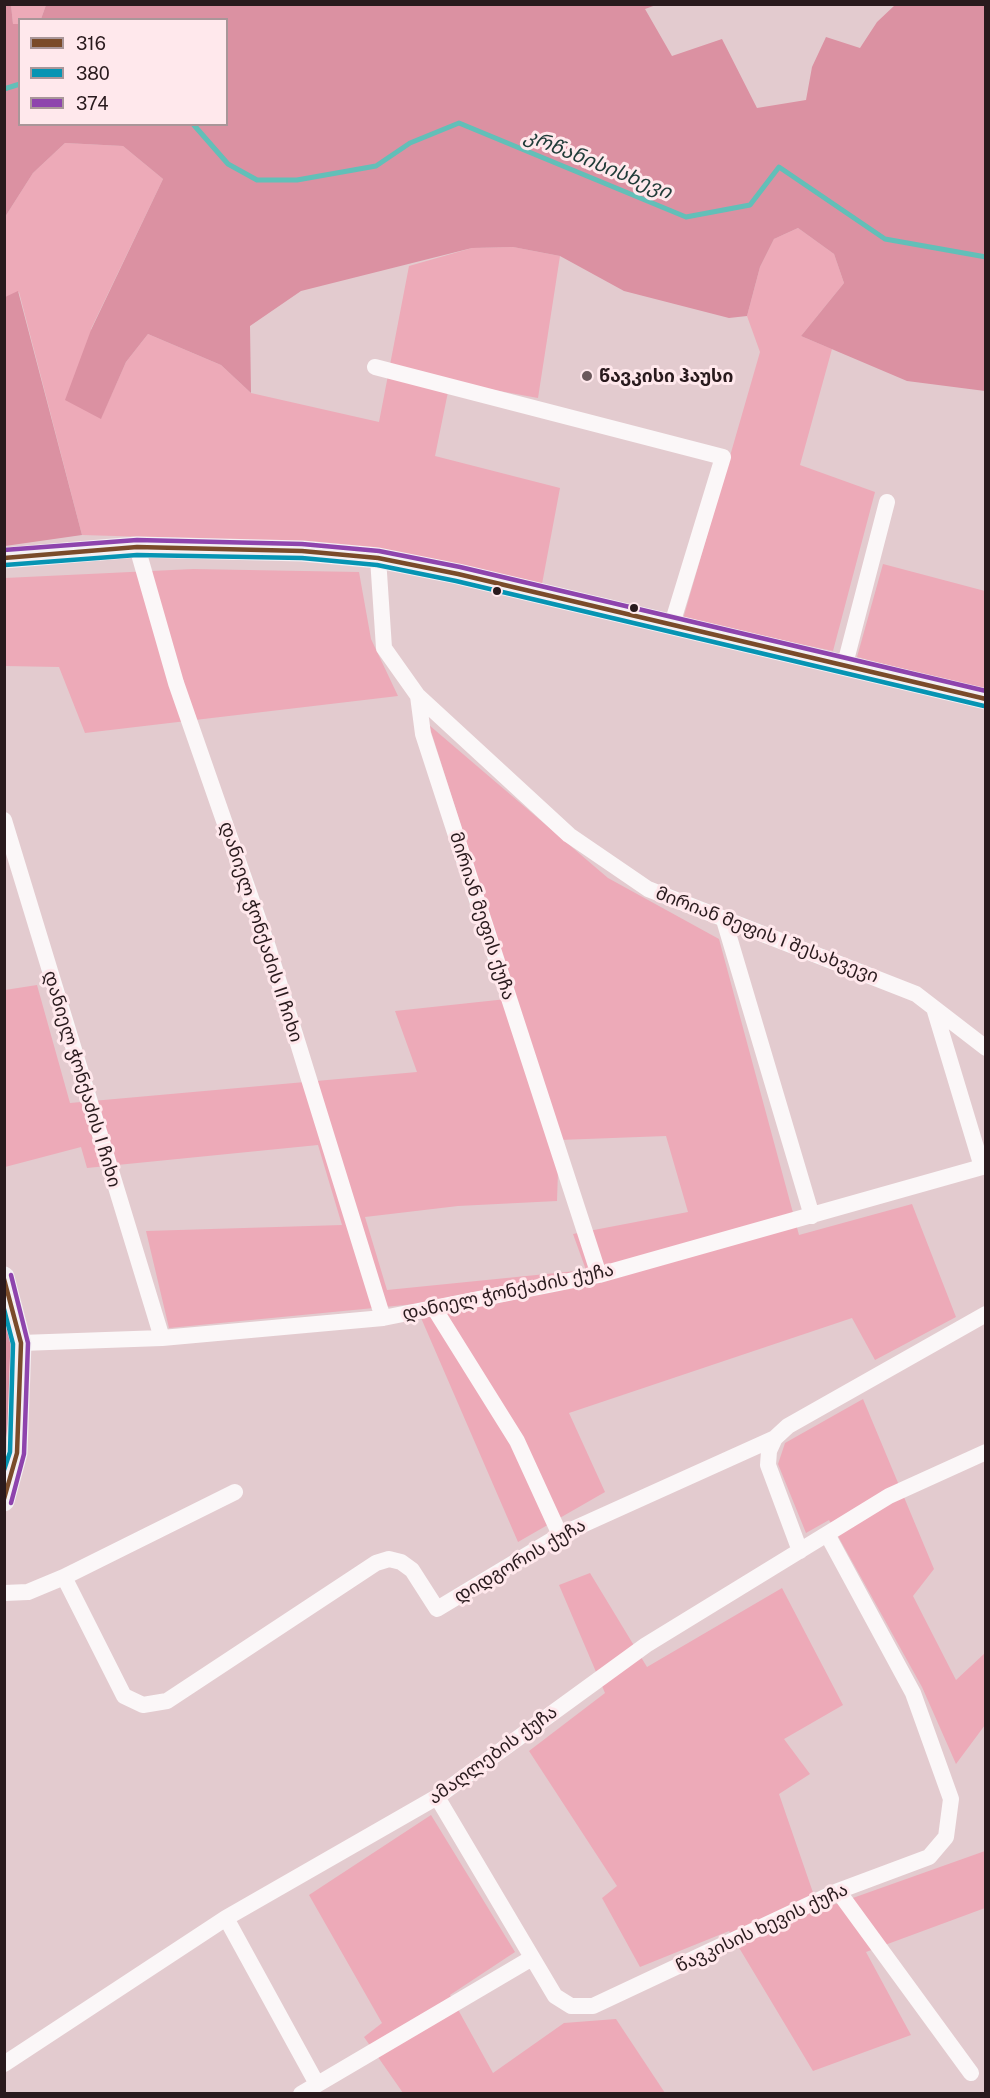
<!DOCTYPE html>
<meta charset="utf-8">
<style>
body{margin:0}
#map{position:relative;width:990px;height:2098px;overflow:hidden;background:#e3cbcf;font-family:"Public Sans",sans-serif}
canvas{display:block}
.frame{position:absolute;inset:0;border:6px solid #291a1d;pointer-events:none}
.legend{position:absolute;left:18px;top:18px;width:210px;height:108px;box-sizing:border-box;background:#ffe8ec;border:2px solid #a99699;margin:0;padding:8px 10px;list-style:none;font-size:18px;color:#291a1d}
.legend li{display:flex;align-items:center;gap:12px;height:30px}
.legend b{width:30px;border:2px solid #a99699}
</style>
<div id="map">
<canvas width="990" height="2098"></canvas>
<div class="frame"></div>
<ul class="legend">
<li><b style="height:8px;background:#7a4b2a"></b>316</li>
<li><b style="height:8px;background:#0694b3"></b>380</li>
<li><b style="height:8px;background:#8e44ad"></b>374</li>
</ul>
</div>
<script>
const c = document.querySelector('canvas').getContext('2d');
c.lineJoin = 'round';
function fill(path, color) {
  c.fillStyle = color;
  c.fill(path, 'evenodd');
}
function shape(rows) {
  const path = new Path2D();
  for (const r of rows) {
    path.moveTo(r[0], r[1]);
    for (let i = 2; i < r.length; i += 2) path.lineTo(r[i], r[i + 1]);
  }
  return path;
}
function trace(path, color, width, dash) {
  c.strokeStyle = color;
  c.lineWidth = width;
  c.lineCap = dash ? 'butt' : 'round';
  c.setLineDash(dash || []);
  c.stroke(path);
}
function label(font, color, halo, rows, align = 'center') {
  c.font = font + ' "Public Sans","Noto Sans Georgian",sans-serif';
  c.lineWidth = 6;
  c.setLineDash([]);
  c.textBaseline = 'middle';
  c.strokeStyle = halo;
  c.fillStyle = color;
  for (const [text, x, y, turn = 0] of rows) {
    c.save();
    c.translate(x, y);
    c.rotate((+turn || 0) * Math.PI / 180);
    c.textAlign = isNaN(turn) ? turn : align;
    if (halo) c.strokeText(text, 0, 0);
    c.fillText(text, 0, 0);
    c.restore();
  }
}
fill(shape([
 [11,5,46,5,41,19,20,20,19,24,13,24],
 [65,143,123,146,163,179,91,329,101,418,126,362,148,334,221,365,251,393,379,422,409,266,472,248,513,247,560,256,538,398,450,382,435,456,560,488,542,584,317,542,82,535,19,292,5,297,5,217,33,173],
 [798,228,834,254,844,283,801,336,832,349,800,465,875,492,833,651,683,619,760,352,747,316,760,267,774,239],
 [883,564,985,591,985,690,857,657],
 [193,569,359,572,371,639,398,696,85,733,59,667,5,666,5,578],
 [429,725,608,878,719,939,799,1235,912,1204,956,1317,875,1360,852,1318,569,1413,605,1492,518,1542,415,1304,169,1328,146,1231,342,1225,318,1145,87,1168,81,1147,5,1167,5,990,37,985,70,1103,417,1072,395,1011,516,998],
 [666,1136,688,1212,573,1234,586,1270,387,1290,365,1217,458,1206,557,1201,559,1140],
 [863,1399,934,1569,913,1596,956,1680,985,1653,985,1725,956,1764,922,1687,829,1520,806,1533,778,1464,785,1443],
 [590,1573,647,1667,782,1588,843,1705,784,1739,810,1774,779,1794,819,1910,985,1851,985,1908,866,1952,911,2035,813,2071,729,1931,640,1967,602,1898,617,1886,529,1751,605,1693,559,1585],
 [431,1815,515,1952,450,1995,493,2073,564,2023,616,2019,665,2093,403,2093,364,2037,382,2023,309,1895]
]), '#edaab8');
fill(shape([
 [5,4,11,5,13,24,19,24,20,124,226,124,226,20,41,19,46,5,656,5,645,9,672,56,722,39,757,108,806,100,812,67,826,37,860,48,877,22,895,5,985,5,985,391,907,381,801,336,844,283,834,254,798,228,774,239,760,267,747,316,729,318,624,291,560,256,513,247,472,248,301,291,250,326,251,393,221,365,148,334,126,362,101,419,65,400,91,330,163,179,123,146,65,143,33,173,5,217],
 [18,291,82,535,5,546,5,297],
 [5,1295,14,1328,11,1404,5,1444]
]), '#db91a2');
trace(shape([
 [4,89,20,84],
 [193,124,228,164,257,180,297,180,376,166,410,143,459,123,686,217,750,205,779,167,885,239,986,257]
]), '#62bfb8', 5);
trace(shape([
 [375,367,723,457,672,624],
 [137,547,176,683,269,950,383,1318],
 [378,558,384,648,418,696,423,734,599,1275],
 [845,664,887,502],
 [418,696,569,835,648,889,916,994,986,1048],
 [4,820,162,1338],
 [724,920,812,1216],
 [434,1308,517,1441,560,1535],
 [21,1343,162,1338,383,1318,599,1275,982,1167,934,1008],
 [775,1438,769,1451,768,1465,800,1551],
 [64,1577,235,1492],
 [4,1593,28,1592,64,1577,124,1696,143,1705,167,1701,376,1563,389,1559,401,1562,412,1570,437,1609,560,1535,775,1438,788,1426,986,1314],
 [437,1797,555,1996,571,2006,593,2006,838,1891,929,1857,946,1837,951,1799,913,1693,827,1534],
 [838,1891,971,2073],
 [226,1918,317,2084],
 [4,2064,226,1918,437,1797,646,1645,889,1496,986,1452],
 [301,2094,532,1958]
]), '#fbf7f8', 16);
trace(shape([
 [4,558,137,547,302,551,378,558,458,574,986,699],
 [4,1277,21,1343,17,1453,4,1501]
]), '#f4f0f3', 21);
trace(shape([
 [4,558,137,547,302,551,378,558,458,574,986,699],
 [4,1279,21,1343,17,1453,4,1499]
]), '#7a4b2a', 4.5);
trace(shape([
 [5,565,137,555,302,558,377,565,456,581,984,706],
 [4,1309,13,1344,10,1452,4,1470]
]), '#0694b3', 4.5);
trace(shape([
 [4,550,137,540,302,544,379,551,460,567,986,691],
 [11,1503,24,1454,28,1343,11,1275]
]), '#8e44ad', 4.5);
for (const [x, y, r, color] of [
 [587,376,6,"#6a585b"],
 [497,591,5,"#291a1d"],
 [634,608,5,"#291a1d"]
]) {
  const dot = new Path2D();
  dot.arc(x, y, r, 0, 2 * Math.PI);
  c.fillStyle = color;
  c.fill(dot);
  trace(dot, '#ffe8ec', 2);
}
label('bold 18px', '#291a1d', '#ffe8ec', [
 ["წავკისი ჰაუსი",599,376]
], 'left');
label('18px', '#291a1d', '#ffe8ec', [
 ["მირიან მეფის ქუჩა",482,916,72],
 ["დანიელ ჭონქაძის II ჩიხი",261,932,72],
 ["მირიან მეფის I შესახვევი",767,935,21],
 ["დანიელ ჭონქაძის I ჩიხი",82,1079,73],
 ["დანიელ ჭონქაძის ქუჩა",508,1292,-12],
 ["დიდგორის ქუჩა",520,1561,-30],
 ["ამაღლების ქუჩა",493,1755,-36],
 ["წავკისის ხევის ქუჩა",762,1928,-25]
]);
label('italic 20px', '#203c39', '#ffe8ec', [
 ["კრწანისისხევი",598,164,22]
]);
</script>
